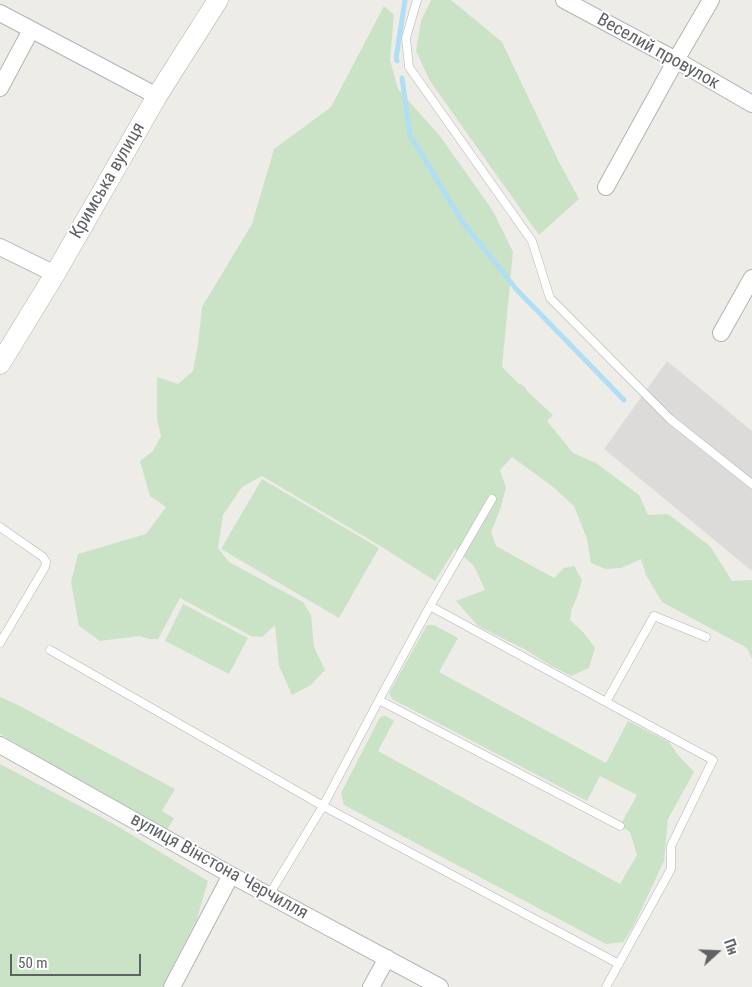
<!DOCTYPE html>
<meta charset="utf-8">
<style>
body{margin:0}
#map{position:relative;width:752px;height:987px;overflow:hidden;background:#eeece7;font-family:"Roboto Condensed",sans-serif}
canvas{display:block}
.north{position:absolute;left:692px;top:927px;width:50px;height:50px;-webkit-text-stroke:4px #fff;paint-order:stroke;rotate:70deg;font-size:14px;font-weight:700;line-height:20px;text-align:center;color:#5e6265}
.north::after{content:'';display:block;margin:auto;width:18px;height:22px;background:#5e6265;clip-path:polygon(50% 0,100% 100%,50% 72%,0 100%)}
.scale{position:absolute;left:10px;top:954px;width:131px;height:22px;box-sizing:border-box;border:2px solid #5e6265;border-top:0;padding-left:6px;font-size:15px;line-height:18px;white-space:nowrap;color:#5e6265;-webkit-text-stroke:4px #fff;paint-order:stroke}
</style>
<div id="map">
<canvas width="752" height="987"></canvas>
<div class="north">Пн</div>
<div class="scale">50 m</div>
</div>
<script>
const c = document.querySelector('canvas').getContext('2d');
c.lineJoin = 'round';
function fill(path, color) {
  c.fillStyle = color;
  c.fill(path, 'evenodd');
}
function shape(rows) {
  const path = new Path2D();
  for (const r of rows) {
    path.moveTo(r[0], r[1]);
    for (let i = 2; i < r.length; i += 2) path.lineTo(r[i], r[i + 1]);
  }
  return path;
}
function trace(path, color, width, dash) {
  c.strokeStyle = color;
  c.lineWidth = width;
  c.lineCap = dash ? 'butt' : 'round';
  c.setLineDash(dash || []);
  c.stroke(path);
}
function label(font, color, halo, rows, align = 'center') {
  c.font = font + ' "Roboto Condensed",sans-serif';
  c.lineWidth = 4;
  c.setLineDash([]);
  c.textBaseline = 'middle';
  c.strokeStyle = halo;
  c.fillStyle = color;
  for (const [text, x, y, turn = 0] of rows) {
    c.save();
    c.translate(x, y);
    c.rotate((+turn || 0) * Math.PI / 180);
    c.textAlign = isNaN(turn) ? turn : align;
    if (halo) c.strokeText(text, 0, 0);
    c.fillText(text, 0, 0);
    c.restore();
  }
}
fill(shape([
 [667,361,752,431,752,571,604,449]
]), '#dddbd9');
fill(shape([
 [431,0,451,0,502,42,559,162,579,199,539,235,430,81,416,51,421,21],
 [384,6,394,15,390,60,398,89,440,136,493,211,513,252,502,367,518,383,524,386,528,392,553,415,547,421,573,453,596,463,639,495,648,515,668,514,710,546,732,581,752,580,752,659,747,648,662,602,646,575,641,559,621,568,606,569,591,563,587,539,574,506,552,486,512,457,500,470,506,488,500,510,491,532,496,546,554,578,564,568,574,566,582,580,577,597,572,608,570,620,584,633,595,648,589,668,571,676,550,665,524,649,478,626,456,601,485,590,474,566,455,549,435,581,382,547,262,476,242,487,223,515,218,548,229,562,303,602,311,615,314,647,325,670,311,685,292,695,279,666,275,625,262,637,251,636,180,598,158,639,149,639,139,636,100,641,79,626,71,582,78,554,146,534,166,507,150,496,140,461,153,451,161,436,157,419,157,377,178,384,193,371,198,344,202,307,252,224,274,149,331,107],
 [262,479,379,548,339,618,221,549],
 [183,604,248,638,229,674,165,641],
 [427,625,434,625,458,638,439,672,606,763,628,721,669,742,678,755,694,772,668,819,664,861,633,927,623,942,606,944,344,805,341,793,379,719,382,716,386,716,394,721,378,751,620,884,637,855,630,832,620,826,637,795,600,776,587,801,392,699,389,693],
 [0,697,18,705,175,789,162,811,174,818,166,832,0,734],
 [0,764,112,823,208,881,197,919,162,987,0,987]
]), '#cae3c6');
trace(shape([
 [397,61,396,59,405,0],
 [402,78,410,135,461,220,517,290,624,400]
]), '#b0dff5', 5);
const service = shape([
 [417,0,406,38,409,67,532,241,550,298,670,419,752,484],
 [0,527,43,557,46,562,45,567,0,643],
 [430,606,492,499],
 [50,650,323,806,619,964],
 [379,700,620,826],
 [269,895,323,806,379,700,430,606,606,702],
 [606,987,671,869,671,846,713,760,606,702,654,616,706,637]
]);
const minor = shape([
 [564,0,676,60,752,104],
 [0,13,157,96],
 [0,88,31,30],
 [606,187,676,60,711,0],
 [0,247,55,274],
 [721,333,752,278],
 [0,745,231,875,440,987],
 [172,987,231,875],
 [371,987,387,958]
]);
const tertiary = shape([
 [0,364,55,274,157,96,218,0]
]);
trace(service, '#b1b4b7', 9);
trace(minor, '#b1b4b7', 18);
trace(tertiary, '#b1b4b7', 21);
trace(service, '#fff', 8);
trace(minor, '#fff', 16);
trace(tertiary, '#fff', 20);
label('18px', '#5e6265', '#fff', [
 ["Веселий провулок",658,52,29],
 ["Кримська вулиця",108,181,-60],
 ["вулиця Вінстона Черчилля",219,867,29]
]);
</script>
